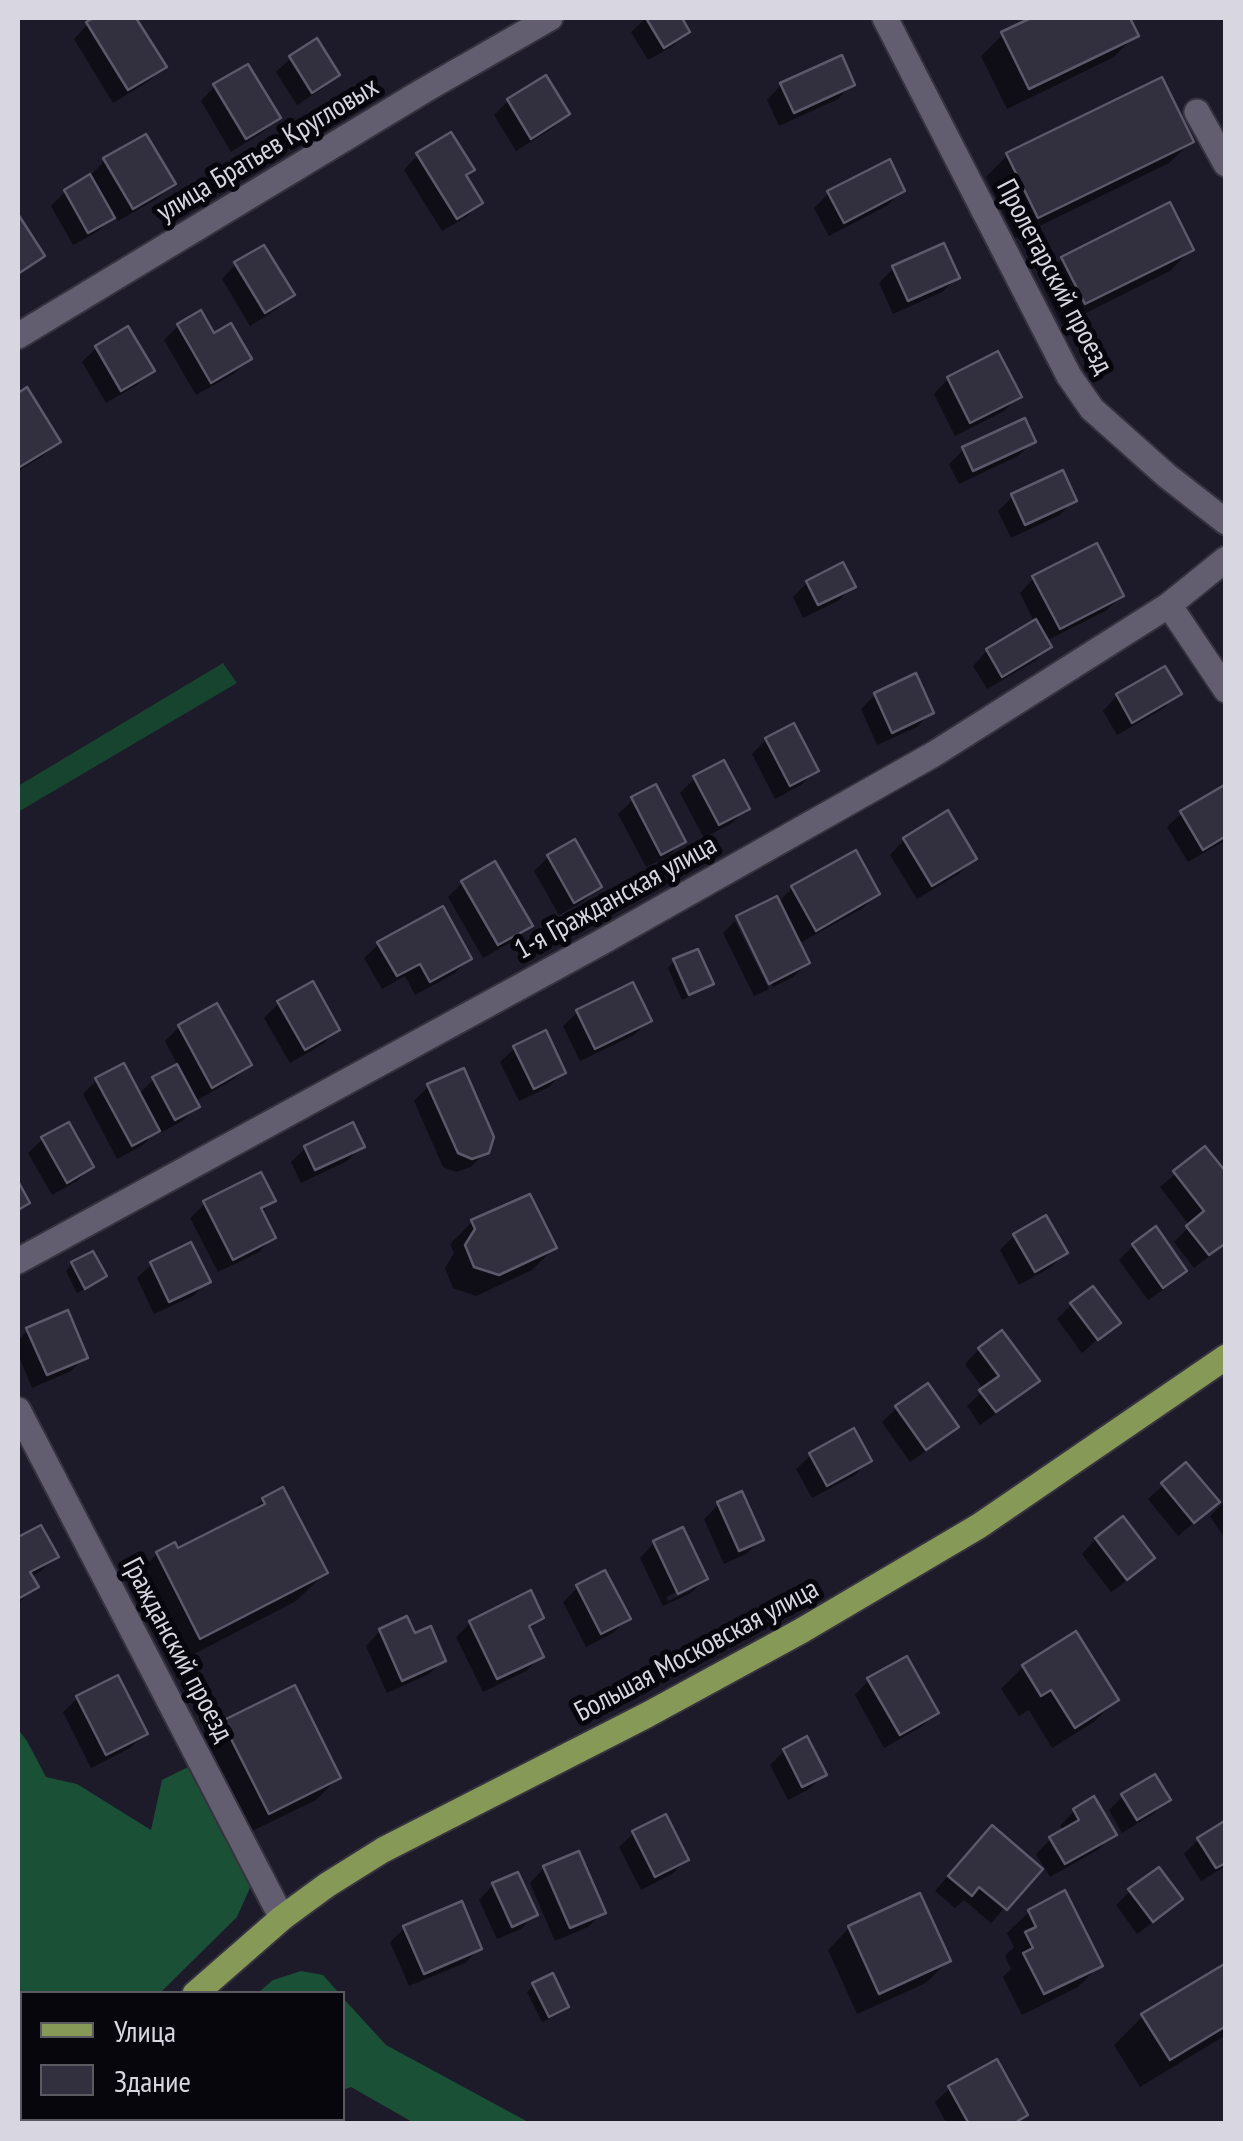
<!DOCTYPE html>
<meta charset="utf-8">
<style>
body{margin:0}
#map{position:relative;width:1243px;height:2141px;overflow:hidden;background:#1d1a29;font-family:"PT Sans Narrow",sans-serif}
canvas{display:block}
.frame{position:absolute;inset:0;border:20px solid #d8d6e0;pointer-events:none}
.legend{position:absolute;left:20px;top:1991px;width:325px;height:130px;box-sizing:border-box;background:#07060c;border:2px solid #5b5961;margin:0;padding:12px 18px;list-style:none;font-size:30px;color:#d8d6e0}
.legend li{display:flex;align-items:center;gap:20px;height:50px}
.legend b{width:50px;border:2px solid #5b5961}
</style>
<div id="map">
<canvas width="1243" height="2141"></canvas>
<div class="frame"></div>
<ul class="legend">
<li><b style="height:12px;background:#879956"></b>Улица</li>
<li><b style="height:28px;background:#322f3f"></b>Здание</li>
</ul>
</div>
<script>
const c = document.querySelector('canvas').getContext('2d');
c.lineJoin = 'round';
function fill(path, color) {
  c.fillStyle = color;
  c.fill(path, 'evenodd');
}
function shape(rows) {
  const path = new Path2D();
  for (const r of rows) {
    path.moveTo(r[0], r[1]);
    for (let i = 2; i < r.length; i += 2) path.lineTo(r[i], r[i + 1]);
  }
  return path;
}
function trace(path, color, width, dash) {
  c.strokeStyle = color;
  c.lineWidth = width;
  c.lineCap = dash ? 'butt' : 'round';
  c.setLineDash(dash || []);
  c.stroke(path);
}
function label(font, color, halo, rows, align = 'center') {
  c.font = font + ' "PT Sans Narrow",sans-serif';
  c.lineWidth = 10;
  c.setLineDash([]);
  c.textBaseline = 'middle';
  c.strokeStyle = halo;
  c.fillStyle = color;
  for (const [text, x, y, turn = 0] of rows) {
    c.save();
    c.translate(x, y);
    c.rotate((+turn || 0) * Math.PI / 180);
    c.textAlign = isNaN(turn) ? turn : align;
    if (halo) c.strokeText(text, 0, 0);
    c.fillText(text, 0, 0);
    c.restore();
  }
}
fill(shape([
 [223,663,237,683,18,812,18,786]
]), '#17442e');
fill(shape([
 [18,1729,27,1741,46,1777,77,1784,151,1830,162,1780,192,1765,253,1881,237,1917,160,1993,22,1994,22,2019,18,2013],
 [301,1971,323,1975,339,1993,258,1993,273,1980],
 [343,1998,386,2045,530,2123,414,2123,351,2087,343,2090],
 [302,2118,304,2123,168,2124,166,2119]
]), '#1a5036');
fill(shape([
 [18,2013,22,2019,22,2118,69,2119,74,2123,18,2123]
]), '#074861');
fill(shape([
 [99,18,134,18,164,67,149,81,113,103,74,39,88,24],
 [646,18,679,18,687,31,673,46,648,60,631,32],
 [1037,18,1128,18,1136,35,1114,57,1007,109,981,56,1003,34],
 [291,58,337,75,322,89,297,105,276,72],
 [852,84,838,99,779,126,767,100,781,85],
 [215,86,277,118,263,132,231,152,201,101],
 [508,101,567,114,553,128,516,151,494,115],
 [1191,142,1169,163,1015,238,986,177,1008,155],
 [418,155,472,170,465,177,480,202,466,217,442,231,404,170],
 [105,160,172,184,158,198,118,221,114,215,97,232,73,245,51,206,65,192,92,176,91,175],
 [902,190,888,205,829,236,814,208,828,194],
 [18,219,42,256,18,277],
 [1191,249,1170,271,1062,325,1040,280,1062,259],
 [236,264,291,295,277,309,250,326,222,279],
 [894,268,957,278,942,292,893,314,879,283],
 [178,326,249,358,235,373,196,395,164,340],
 [96,348,151,371,137,385,106,403,82,362],
 [997,354,1019,396,1004,411,955,436,934,394,948,379],
 [26,391,57,441,43,456,18,471,18,396],
 [1033,442,1018,456,959,484,949,464,964,449],
 [1013,496,1074,500,1060,515,1011,538,998,511],
 [1034,578,1121,596,1107,610,1046,641,1049,647,1035,661,987,689,973,666,987,651,1035,623,1020,593],
 [807,583,852,587,838,601,803,618,793,597],
 [1164,669,1178,693,1164,708,1117,735,1103,711,1117,696],
 [875,695,931,712,917,727,877,745,861,709],
 [766,740,816,770,801,785,775,799,752,754],
 [695,778,747,808,732,823,704,838,680,793],
 [1226,787,1226,840,1188,862,1167,827,1182,813],
 [633,800,683,841,669,856,646,867,618,814],
 [947,814,974,858,960,873,917,899,890,855,904,840],
 [548,857,599,886,584,901,559,915,534,871],
 [462,883,529,925,515,940,483,958,448,897],
 [792,888,877,894,863,908,798,944,807,963,793,977,773,987,741,920,736,920,778,903],
 [735,921,769,989,754,996,723,933],
 [379,944,469,958,455,973,415,995,405,976,382,989,364,958],
 [674,961,711,984,704,990,682,1000,668,968],
 [279,1003,337,1030,323,1044,290,1063,264,1018],
 [578,1012,648,1021,634,1035,580,1061,563,1026],
 [179,1027,249,1065,234,1079,194,1102,197,1107,182,1121,160,1133,159,1129,143,1145,117,1159,83,1094,97,1080,138,1095,154,1079,178,1066,165,1041],
 [515,1048,563,1072,549,1087,519,1101,500,1062],
 [429,1086,486,1152,471,1167,456,1172,443,1167,414,1101],
 [43,1139,91,1167,77,1181,52,1195,28,1153],
 [362,1146,347,1161,301,1183,291,1162,305,1148],
 [1205,1149,1226,1243,1194,1268,1174,1242,1190,1226,1160,1187],
 [273,1200,261,1213,273,1237,259,1252,218,1272,190,1218,205,1204],
 [472,1222,554,1248,532,1270,476,1296,453,1288,445,1268,454,1253,450,1244],
 [1014,1236,1065,1253,1051,1267,1019,1285,1000,1250],
 [1133,1246,1184,1270,1170,1285,1148,1300,1119,1260],
 [92,1254,104,1276,97,1282,77,1293,66,1271,72,1264],
 [152,1264,208,1281,193,1296,154,1314,137,1278],
 [1072,1304,1117,1322,1082,1353,1057,1319],
 [28,1330,85,1357,71,1371,32,1388,18,1354,18,1341],
 [979,1349,1036,1381,1022,1395,980,1425,967,1406,984,1390,965,1364],
 [897,1408,955,1427,941,1441,910,1462,882,1422],
 [811,1455,869,1460,855,1475,812,1498,796,1469],
 [1186,1465,1202,1516,1178,1536,1148,1499],
 [740,1495,761,1540,746,1554,724,1564,704,1519,718,1505],
 [263,1500,325,1573,296,1601,171,1666,128,1583,157,1554,174,1545,177,1551,248,1515],
 [1226,1500,1226,1540,1210,1516],
 [40,1528,56,1556,41,1571,30,1577,36,1587,18,1603,18,1540],
 [1096,1539,1152,1558,1137,1573,1111,1592,1082,1554],
 [654,1543,705,1579,691,1593,663,1606,640,1558],
 [692,1584,692,1590,668,1601,666,1597],
 [578,1587,628,1618,613,1633,586,1647,563,1602],
 [541,1618,528,1631,541,1656,526,1671,483,1692,456,1637,470,1623],
 [380,1631,414,1637,443,1660,429,1674,387,1693,366,1646],
 [1075,1635,1116,1700,1094,1722,1052,1748,1029,1710,1019,1716,1001,1689,1023,1667],
 [869,1680,936,1713,921,1727,884,1748,855,1695],
 [78,1698,145,1734,130,1748,91,1768,63,1712],
 [224,1723,338,1778,316,1800,246,1834,202,1745],
 [784,1751,824,1775,809,1789,788,1800,770,1765],
 [1123,1796,1167,1800,1153,1814,1122,1833,1109,1810],
 [1074,1811,1113,1834,1099,1849,1050,1877,1036,1854,1051,1839,1064,1832,1060,1826],
 [1226,1823,1226,1866,1201,1881,1184,1854,1198,1840],
 [634,1833,686,1860,672,1874,641,1890,619,1847],
 [977,1842,1039,1869,991,1923,964,1900,955,1908,935,1891],
 [544,1868,603,1912,588,1927,555,1941,530,1883],
 [493,1885,535,1914,521,1929,497,1939,479,1900],
 [1130,1891,1180,1899,1165,1913,1137,1934,1116,1905],
 [1029,1912,1100,1965,1078,1987,1022,2015,1003,1977,1011,1969,1005,1956,1014,1947,1007,1933],
 [405,1928,479,1949,465,1963,409,1986,390,1942],
 [849,1928,948,1961,926,1983,857,2014,828,1950],
 [1226,1965,1226,2035,1140,2087,1114,2045,1143,2016],
 [534,1985,566,2006,560,2013,542,2022,527,1992],
 [950,2088,1025,2114,1016,2124,947,2124,935,2102]
]), '#0007');
const building = shape([
 [94,18,136,18,167,67,128,90,86,22,94,18],
 [646,18,682,18,690,32,664,48,646,18],
 [1031,18,1130,18,1139,36,1029,89,1001,32,1031,18],
 [317,38,340,75,312,93,289,56,317,38],
 [842,55,855,85,794,113,780,83,842,55],
 [248,64,281,118,246,139,213,84,248,64],
 [546,75,570,114,531,139,507,99,546,75],
 [1162,77,1194,142,1038,218,1006,153,1162,77],
 [451,132,475,170,466,175,483,203,457,219,416,153,451,132],
 [146,134,176,184,133,209,103,158,146,134],
 [890,159,905,191,844,223,827,191,890,159],
 [90,174,115,218,88,233,64,190,90,174],
 [1170,202,1194,250,1085,304,1061,257,1170,202],
 [18,214,45,256,18,274,18,214],
 [944,243,960,278,908,301,892,266,944,243],
 [264,245,295,295,265,313,234,262,264,245],
 [201,310,214,333,231,323,252,359,211,383,177,324,201,310],
 [128,326,155,371,121,391,95,346,128,326],
 [998,351,1022,397,970,423,947,377,998,351],
 [27,387,61,442,18,468,18,393,27,387],
 [1025,418,1036,442,973,471,962,447,1025,418],
 [1063,470,1077,501,1025,525,1011,494,1063,470],
 [1097,543,1124,596,1060,629,1032,576,1097,543],
 [843,562,856,587,818,605,806,581,843,562],
 [1036,619,1052,647,1002,677,986,649,1036,619],
 [1165,666,1182,694,1132,723,1116,694,1165,666],
 [916,673,934,713,892,733,874,693,916,673],
 [794,723,819,771,790,786,765,738,794,723],
 [724,760,750,809,719,825,693,776,724,760],
 [656,784,686,842,661,855,631,797,656,784],
 [1226,784,1226,836,1203,850,1180,811,1226,784],
 [948,810,977,859,932,886,903,838,948,810],
 [575,839,602,887,574,903,547,855,575,839],
 [856,850,880,894,816,931,791,886,856,850],
 [495,861,533,926,498,945,461,881,495,861],
 [777,896,810,963,769,984,736,916,777,896],
 [443,906,472,959,430,982,420,964,397,976,377,942,443,906],
 [698,949,714,984,689,995,673,959,698,949],
 [313,981,340,1030,305,1050,277,1001,313,981],
 [633,982,652,1021,595,1049,576,1010,633,982],
 [217,1003,252,1065,212,1088,178,1025,217,1003],
 [546,1030,566,1073,534,1089,513,1046,546,1030],
 [124,1063,160,1131,132,1146,95,1078,124,1063],
 [177,1064,200,1107,175,1120,152,1077,177,1064],
 [464,1068,494,1137,489,1153,472,1159,458,1153,427,1084,464,1068],
 [69,1122,94,1167,67,1183,41,1137,69,1122],
 [353,1122,365,1147,315,1170,304,1146,353,1122],
 [1205,1146,1226,1172,1226,1243,1209,1255,1186,1226,1204,1211,1173,1171,1205,1146],
 [261,1172,276,1201,261,1208,276,1238,233,1260,203,1201,261,1172],
 [18,1181,30,1203,18,1210,18,1181],
 [530,1194,557,1248,499,1275,474,1267,465,1245,475,1229,471,1220,530,1194],
 [1046,1215,1068,1253,1035,1272,1013,1234,1046,1215],
 [1156,1226,1187,1271,1163,1288,1132,1244,1156,1226],
 [191,1242,211,1282,169,1302,150,1262,191,1242],
 [93,1251,107,1276,85,1289,71,1262,93,1251],
 [1093,1286,1121,1323,1098,1340,1070,1303,1093,1286],
 [68,1310,88,1358,47,1375,26,1328,68,1310],
 [1002,1330,1040,1381,996,1412,979,1390,999,1376,978,1348,1002,1330],
 [928,1383,959,1427,926,1450,895,1406,928,1383],
 [854,1428,872,1461,827,1486,809,1453,854,1428],
 [1186,1462,1220,1502,1194,1523,1161,1483,1186,1462],
 [283,1487,328,1573,200,1639,156,1552,175,1542,178,1548,265,1504,262,1498,283,1487],
 [742,1491,764,1540,739,1551,717,1502,742,1491],
 [1123,1516,1155,1558,1127,1580,1095,1538,1123,1516],
 [41,1525,59,1557,30,1572,39,1587,18,1599,18,1537,41,1525],
 [683,1527,708,1579,678,1594,653,1541,683,1527],
 [605,1570,631,1619,601,1634,576,1585,605,1570],
 [531,1590,544,1618,529,1626,544,1657,497,1679,469,1621,531,1590],
 [407,1616,415,1633,431,1626,446,1661,402,1681,379,1629,407,1616],
 [1076,1631,1119,1700,1075,1728,1051,1690,1041,1696,1022,1665,1076,1631],
 [907,1656,939,1713,900,1735,867,1678,907,1656],
 [118,1675,148,1734,106,1755,76,1696,118,1675],
 [295,1685,341,1778,269,1814,222,1721,295,1685],
 [807,1736,827,1775,802,1787,783,1749,807,1736],
 [1155,1774,1171,1800,1137,1820,1121,1794,1155,1774],
 [1094,1796,1117,1835,1065,1864,1049,1837,1079,1820,1073,1809,1094,1796],
 [666,1814,689,1860,655,1877,632,1831,666,1814],
 [1226,1820,1226,1863,1216,1868,1197,1838,1226,1820],
 [992,1825,1043,1869,1007,1910,979,1887,972,1896,948,1876,992,1825],
 [579,1851,606,1913,570,1928,543,1866,579,1851],
 [1159,1867,1183,1899,1153,1922,1128,1889,1159,1867],
 [518,1872,538,1915,512,1927,492,1883,518,1872],
 [1065,1890,1103,1966,1044,1994,1023,1953,1033,1948,1025,1932,1036,1927,1028,1910,1065,1890],
 [920,1893,951,1961,879,1994,848,1926,920,1893],
 [462,1901,482,1949,424,1974,403,1926,462,1901],
 [1226,1963,1226,2026,1170,2060,1141,2014,1226,1963],
 [553,1973,569,2007,549,2017,532,1983,553,1973],
 [997,2059,1028,2115,1013,2124,969,2124,948,2086,997,2059]
]);
fill(building, '#322f3f');
trace(building, '#5d596b', 2.5);
const minor = shape([
 [885,18,1069,376,1092,409,1166,475,1226,522],
 [1197,112,1226,164],
 [18,336,423,91,550,18],
 [1169,605,1226,690],
 [18,1261,600,943,934,754,1169,605,1226,559],
 [18,1410,282,1918]
]);
const major = shape([
 [195,1994,282,1918,327,1885,383,1850,647,1715,801,1631,979,1526,1226,1357],
 [68,2124,72,2118]
]);
trace(minor, '#36333f', 29);
trace(major, '#36333f', 29);
trace(minor, '#625e70', 25);
trace(major, '#879956', 25);
label('28px', '#d8d6e0', '#07060c', [
 ["улица Братьев Кругловых",268,150,-31],
 ["Пролетарский проезд",1054,277,62],
 ["1-я Гражданская улица",616,898,-29],
 ["Гражданский проезд",177,1650,62],
 ["Большая Московская улица",697,1651,-28]
]);
</script>
